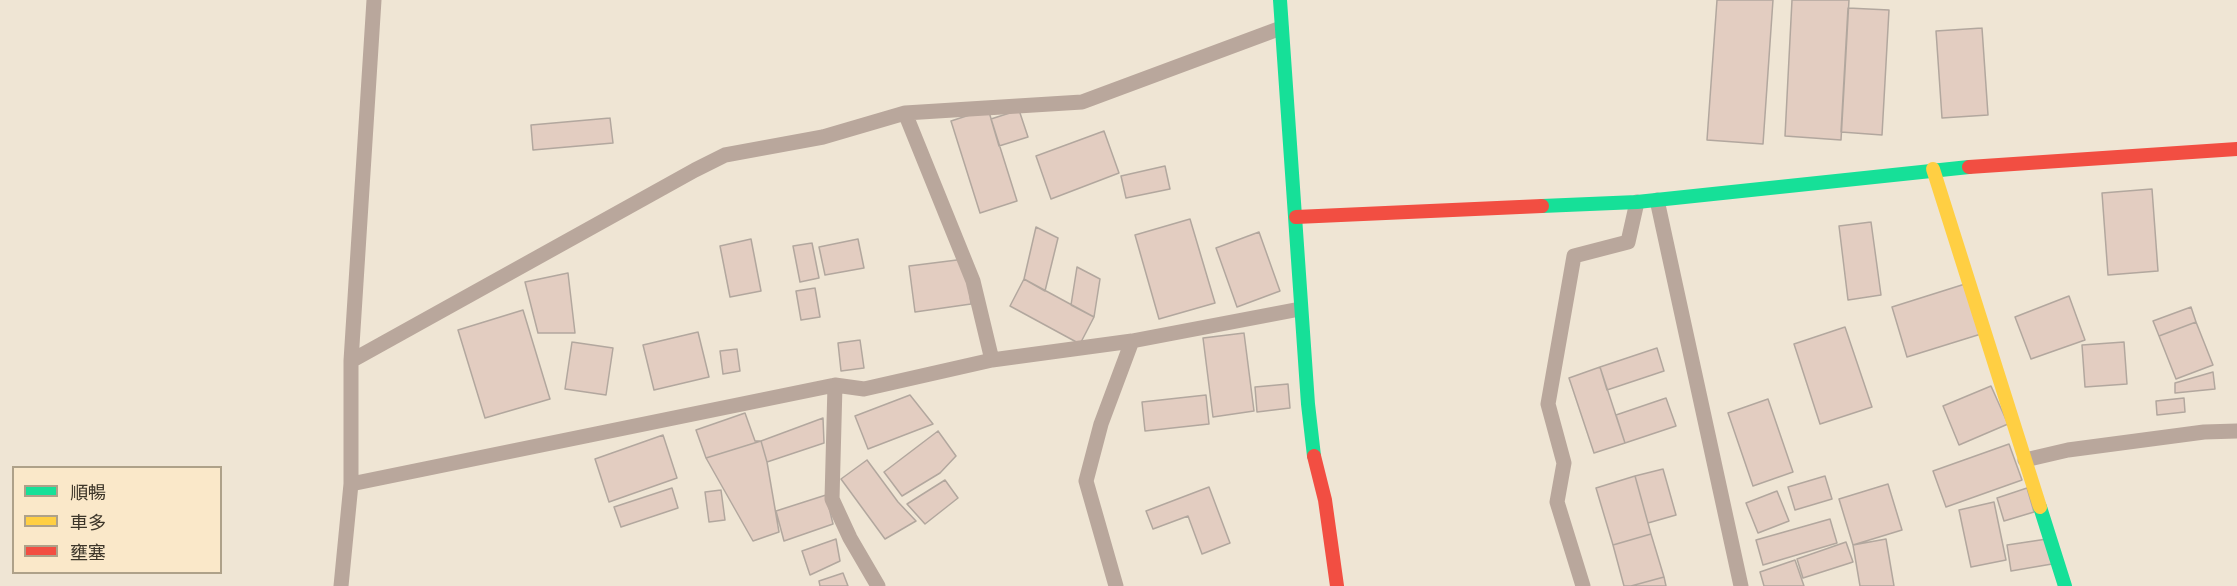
<!DOCTYPE html>
<meta charset="utf-8">
<style>
body{margin:0}
#map{position:relative;width:2237px;height:586px;overflow:hidden;background:#efe5d4;font-family:"DM Sans","Noto Sans TC",sans-serif}
canvas{display:block}
.legend{position:absolute;left:12px;top:466px;width:210px;height:108px;box-sizing:border-box;background:#fae8c9;border:2px solid #aea189;margin:0;padding:8px 10px;list-style:none;font-size:18px;color:#3d362a}
.legend li{display:flex;align-items:center;gap:12px;height:30px}
.legend b{width:30px;border:2px solid #aea189}
</style>
<div id="map">
<canvas width="2237" height="586"></canvas>
<ul class="legend">
<li><b style="height:8px;background:#16e098"></b>順暢</li>
<li><b style="height:8px;background:#ffcf43"></b>車多</li>
<li><b style="height:8px;background:#f24e42"></b>壅塞</li>
</ul>
</div>
<script>
const c = document.querySelector('canvas').getContext('2d');
c.lineJoin = 'round';
function fill(path, color) {
  c.fillStyle = color;
  c.fill(path, 'evenodd');
}
function shape(rows) {
  const path = new Path2D();
  for (const r of rows) {
    path.moveTo(r[0], r[1]);
    for (let i = 2; i < r.length; i += 2) path.lineTo(r[i], r[i + 1]);
  }
  return path;
}
function trace(path, color, width, dash) {
  c.strokeStyle = color;
  c.lineWidth = width;
  c.lineCap = dash ? 'butt' : 'round';
  c.setLineDash(dash || []);
  c.stroke(path);
}
const building = shape([
 [1717,0,1773,0,1763,144,1707,140,1717,0],
 [1792,0,1849,0,1841,140,1785,136,1792,0],
 [1848,8,1889,10,1882,135,1841,132,1848,8],
 [1982,28,1988,115,1942,118,1936,31,1982,28],
 [988,109,1017,201,980,213,951,121,988,109],
 [1019,110,1028,137,999,146,991,119,1019,110],
 [610,118,613,143,533,150,531,125,610,118],
 [1104,131,1119,173,1051,199,1036,156,1104,131],
 [1165,166,1170,189,1126,198,1121,176,1165,166],
 [2152,189,2158,271,2108,275,2102,193,2152,189],
 [1190,219,1215,303,1159,319,1135,235,1190,219],
 [1871,222,1881,295,1848,300,1839,226,1871,222],
 [1036,227,1058,238,1045,291,1024,279,1036,227],
 [1259,232,1280,291,1237,307,1216,248,1259,232],
 [751,239,761,291,730,297,720,246,751,239],
 [858,239,864,268,825,275,819,247,858,239],
 [812,243,819,278,800,282,793,246,812,243],
 [965,259,971,304,915,312,909,266,965,259],
 [1077,267,1100,279,1094,317,1071,305,1077,267],
 [568,273,575,333,538,333,525,282,568,273],
 [1024,279,1094,317,1080,344,1010,306,1024,279],
 [1965,284,1981,334,1907,357,1892,307,1965,284],
 [815,288,820,317,801,320,796,291,815,288],
 [2069,296,2085,340,2031,359,2015,317,2069,296],
 [2191,307,2196,322,2159,336,2153,321,2191,307],
 [523,310,550,399,485,418,458,330,523,310],
 [2196,322,2213,365,2176,379,2159,336,2196,322],
 [1845,327,1872,407,1820,424,1794,344,1845,327],
 [698,332,709,377,654,390,643,345,698,332],
 [1244,333,1254,411,1213,417,1203,338,1244,333],
 [860,340,864,368,841,371,838,343,860,340],
 [572,342,613,348,606,395,565,389,572,342],
 [2124,342,2127,384,2085,387,2082,345,2124,342],
 [1657,348,1664,371,1607,390,1600,367,1657,348],
 [737,349,740,371,723,374,720,351,737,349],
 [1600,367,1625,443,1594,453,1569,378,1600,367],
 [2213,372,2215,389,2175,393,2175,383,2213,372],
 [1288,384,1290,408,1257,412,1255,387,1288,384],
 [1991,386,2008,424,1959,445,1943,406,1991,386],
 [910,395,933,424,868,449,855,416,910,395],
 [1206,395,1209,424,1145,431,1142,402,1206,395],
 [1666,398,1676,426,1625,443,1616,415,1666,398],
 [2184,398,2185,412,2157,415,2156,401,2184,398],
 [1768,399,1793,472,1753,486,1728,413,1768,399],
 [745,413,755,441,761,441,706,458,696,430,745,413],
 [823,418,824,443,767,462,761,441,823,418],
 [938,431,956,456,940,473,902,496,884,472,938,431],
 [663,435,677,478,609,502,595,459,663,435],
 [761,441,767,462,779,532,753,541,706,458,761,441],
 [2009,444,2022,480,1946,507,1933,471,2009,444],
 [867,460,898,502,916,521,885,539,841,479,867,460],
 [1663,469,1676,515,1648,523,1635,476,1663,469],
 [1635,476,1651,534,1613,545,1596,488,1635,476],
 [1825,476,1832,499,1795,510,1788,487,1825,476],
 [945,480,958,498,925,524,907,504,945,480],
 [1888,484,1902,530,1853,545,1839,499,1888,484],
 [1209,487,1230,543,1202,554,1188,516,1153,529,1146,511,1209,487],
 [672,488,678,508,621,527,614,507,672,488],
 [2027,488,2034,512,2004,521,1997,498,2027,488],
 [721,490,725,520,709,522,705,492,721,490],
 [1777,491,1789,521,1758,533,1746,503,1777,491],
 [826,495,833,524,784,541,776,511,826,495],
 [1994,502,2006,560,1971,567,1959,510,1994,502],
 [1830,519,1837,543,1763,565,1756,540,1830,519],
 [1651,534,1664,577,1631,586,1624,586,1613,545,1651,534],
 [836,539,840,561,810,575,802,551,836,539],
 [1886,539,1894,586,1860,586,1853,545,1886,539],
 [2047,539,2052,564,2011,571,2007,545,2047,539],
 [1846,542,1853,562,1803,578,1797,559,1846,542],
 [1795,560,1804,586,1764,586,1760,572,1795,560],
 [843,573,848,586,820,586,819,581,843,573],
 [1664,577,1666,586,1631,586,1664,577]
]);
fill(building, '#e3cdc1');
trace(building, '#b2a79e', 1.5);
trace(shape([
 [905,113,973,281,992,360],
 [1657,200,1741,586],
 [351,361,695,170,725,155,823,137,905,113,1082,102,1281,28],
 [835,385,832,499,850,538,878,586],
 [2025,460,2068,450,2204,432,2237,431],
 [351,484,835,385,864,389,992,360,1132,341,1300,309],
 [341,586,351,484,351,361,374,0],
 [1116,586,1086,481,1101,424,1132,341],
 [1583,586,1557,502,1564,463,1548,404,1574,256,1628,242,1637,202]
]), '#b9a79c', 15);
trace(shape([
 [1280,0,1308,404,1314,456],
 [1542,206,1637,202,1969,167],
 [2040,507,2065,586]
]), '#16e098', 14);
trace(shape([
 [1933,169,2040,507]
]), '#ffcf43', 14);
trace(shape([
 [1969,167,2237,149],
 [1296,217,1542,206],
 [1314,456,1325,500,1337,586]
]), '#f24e42', 14);
</script>
